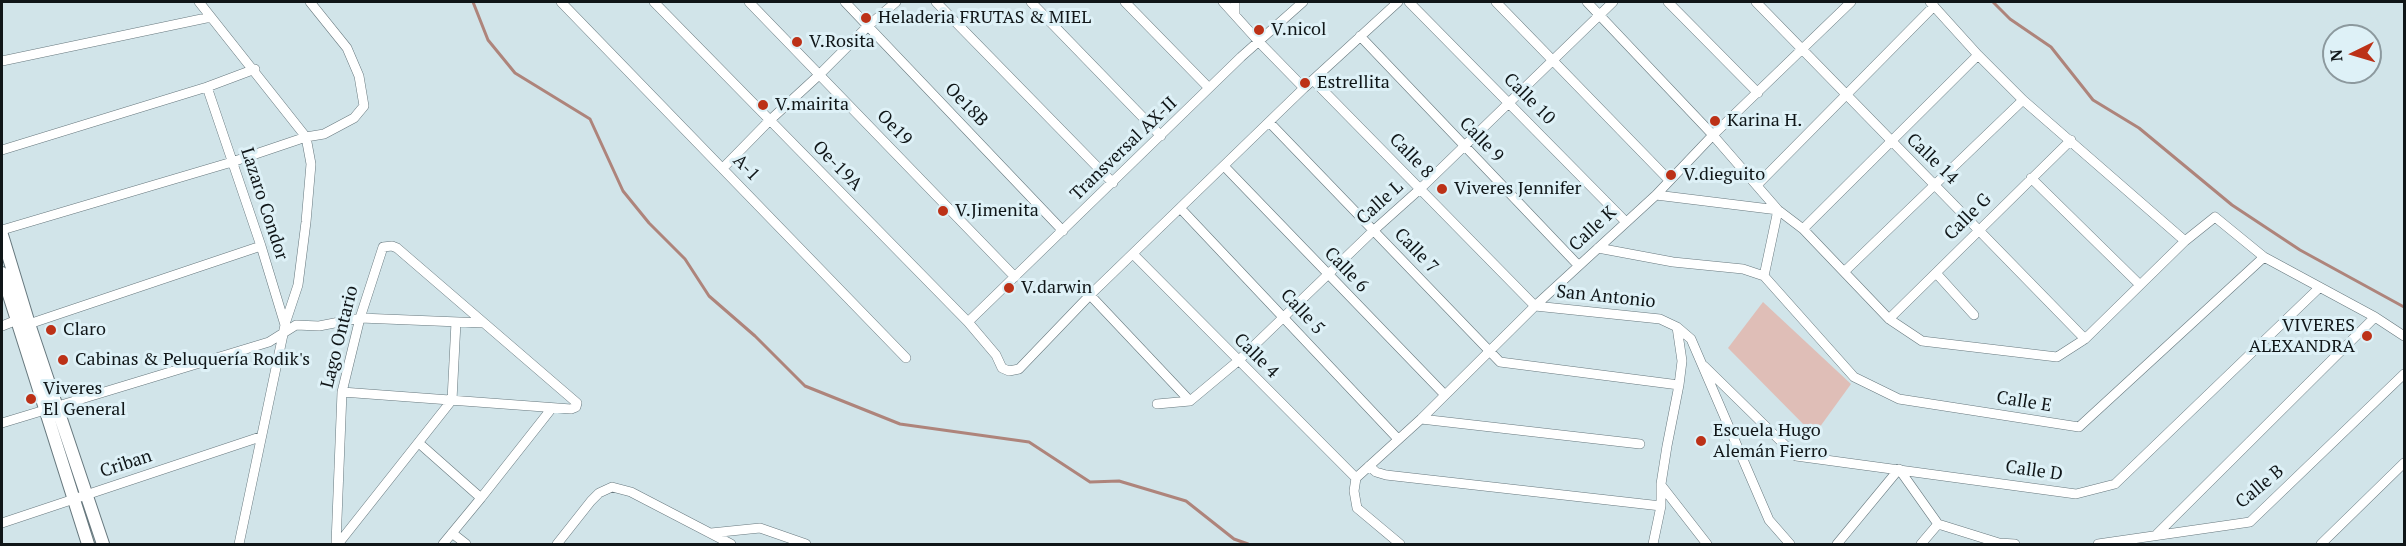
<!DOCTYPE html>
<meta charset="utf-8">
<style>
body{margin:0}
#map{position:relative;width:2406px;height:546px;overflow:hidden;background:#d1e4e9;font-family:"PT Serif",serif}
canvas{display:block}
.frame{position:absolute;inset:0;border:3px solid #101618;pointer-events:none}
.north{position:absolute;left:2322px;top:24px;width:60px;height:60px;box-sizing:border-box;background:#def1f7;border:2px solid #8c999e;border-radius:50%;rotate:265deg;font-size:16px;font-weight:700;line-height:24px;text-align:center;color:#101618}
.north::after{content:'';display:block;margin:auto;width:21px;height:27px;background:#bc3117;clip-path:polygon(50% 0,100% 100%,50% 72%,0 100%)}
</style>
<div id="map">
<canvas width="2406" height="546"></canvas>
<div class="frame"></div>
<div class="north">N</div>
</div>
<script>
const c = document.querySelector('canvas').getContext('2d');
c.lineJoin = 'round';
function fill(path, color) {
  c.fillStyle = color;
  c.fill(path, 'evenodd');
}
function shape(rows) {
  const path = new Path2D();
  for (const r of rows) {
    path.moveTo(r[0], r[1]);
    for (let i = 2; i < r.length; i += 2) path.lineTo(r[i], r[i + 1]);
  }
  return path;
}
function trace(path, color, width, dash) {
  c.strokeStyle = color;
  c.lineWidth = width;
  c.lineCap = dash ? 'butt' : 'round';
  c.setLineDash(dash || []);
  c.stroke(path);
}
function label(font, color, halo, rows, align = 'center') {
  c.font = font + ' "PT Serif",serif';
  c.lineWidth = 6;
  c.setLineDash([]);
  c.textBaseline = 'middle';
  c.strokeStyle = halo;
  c.fillStyle = color;
  for (const [text, x, y, turn = 0] of rows) {
    c.save();
    c.translate(x, y);
    c.rotate((+turn || 0) * Math.PI / 180);
    c.textAlign = isNaN(turn) ? turn : align;
    if (halo) c.strokeText(text, 0, 0);
    c.fillText(text, 0, 0);
    c.restore();
  }
}
fill(shape([
 [1763,302,1851,384,1814,435,1728,348]
]), '#dfbeb7');
trace(shape([
 [473,2,488,40,515,73,590,119,623,191,649,223,685,259,709,296,755,336,805,386,900,424,1029,442,1090,482,1119,481,1186,501,1234,539,1248,544],
 [1993,2,2010,19,2051,47,2093,100,2139,128,2232,205,2300,250,2404,307]
]), '#ae847b', 3);
const street = shape([
 [199,2,306,137,311,164,306,222,298,285,285,324],
 [561,2,906,358],
 [654,2,968,322,996,355,1002,368,1009,371,1019,369,1090,295,1304,88,1398,2],
 [749,2,1015,277],
 [845,2,1063,231],
 [936,2,1113,183],
 [1031,2,1161,136],
 [1125,2,1209,88],
 [1223,2,1260,43,1304,88],
 [1409,2,1625,221],
 [1496,2,1669,180],
 [1587,2,1711,133,1778,210,1803,229,1889,319,1922,341,2057,357,2085,339,2185,241,2215,217,2264,257,2375,317,2404,336],
 [1668,2,1758,93],
 [1756,2,2085,339],
 [1930,2,1978,55,2023,100,2185,241],
 [1235,14,1235,2],
 [1360,36,1578,265],
 [2,61,211,17],
 [1313,80,1535,306],
 [207,87,261,246,285,325,239,544],
 [1269,122,1500,362,1679,385],
 [2,150,207,87,255,69],
 [1224,166,1445,395],
 [723,168,769,121,819,75,868,26,896,2],
 [2031,178,2139,284],
 [1757,185,1934,6],
 [1656,195,1778,210,1764,276],
 [1181,209,1398,439],
 [1803,229,1978,55],
 [2,230,232,162,306,137,324,134,354,118,364,106,359,76,347,48,310,2],
 [1598,248,1673,262,1743,269,1764,276,1854,377,1899,399,2079,427,2264,257],
 [1134,255,1356,478],
 [1845,271,2023,100],
 [1936,273,1974,315],
 [1090,295,1190,401],
 [1535,306,1660,319,1677,327,1691,339,1769,520,1790,544],
 [1889,319,2071,140],
 [968,322,1241,57,1303,2],
 [2,326,17,320,29,324,261,246],
 [1704,366,1796,456,2076,494,2115,484,2319,288],
 [1157,404,1190,401,1238,361,1373,231,1420,189,1613,2],
 [1421,419,1640,444],
 [2,423,269,342,296,325,319,326,360,318,484,323],
 [420,444,481,498,443,544],
 [1369,466,1376,472,1386,475,1661,506],
 [1356,478,1421,419,1535,306,1656,195,1713,135,1851,2],
 [1356,478,1354,491,1357,508,1400,544],
 [1661,485,1707,544],
 [481,498,552,408],
 [2,523,260,437],
 [452,533,466,544],
 [711,533,760,528,806,544],
 [2157,534,2375,317],
 [336,544,342,392,360,318,383,247,392,246,397,248,577,403,576,407,571,409,342,392],
 [338,544,452,400,456,322],
 [557,544,591,501,599,493,612,487,631,492,731,544],
 [1653,544,1661,506,1661,484,1667,446,1679,385,1682,361,1677,327],
 [1837,544,1899,469,1938,524,1999,543,2015,544],
 [1921,544,1938,524],
 [2098,544,2250,522,2404,374],
 [2321,544,2404,463]
]);
const secondary = shape([
 [2,235,29,324,103,544],
 [2,273,88,544]
]);
trace(street, '#67787e', 10);
trace(secondary, '#67787e', 14);
trace(street, '#fff', 9);
trace(secondary, '#fff', 12);
for (const [x, y, r, color] of [
 [866,18,6,"#bc3117"],
 [1259,30,6,"#bc3117"],
 [797,42,6,"#bc3117"],
 [1305,83,6,"#bc3117"],
 [763,105,6,"#bc3117"],
 [1715,121,6,"#bc3117"],
 [1671,175,6,"#bc3117"],
 [1442,189,6,"#bc3117"],
 [943,211,6,"#bc3117"],
 [1009,288,6,"#bc3117"],
 [51,330,6,"#bc3117"],
 [2367,336,6,"#bc3117"],
 [63,360,6,"#bc3117"],
 [31,399,6,"#bc3117"],
 [1701,441,6,"#bc3117"]
]) {
  const dot = new Path2D();
  dot.arc(x, y, r, 0, 2 * Math.PI);
  c.fillStyle = color;
  c.fill(dot);
  trace(dot, '#def1f7', 2);
}
label('18px', '#101618', '#def1f7', [
 ["Heladeria FRUTAS & MIEL",878,18],
 ["V.nicol",1271,30],
 ["V.Rosita",809,42],
 ["Estrellita",1317,83],
 ["V.mairita",775,105],
 ["Karina H.",1727,121],
 ["V.dieguito",1683,175],
 ["Viveres Jennifer",1454,189],
 ["V.Jimenita",955,211],
 ["V.darwin",1021,288],
 ["VIVERES",2355,326,"right"],
 ["ALEXANDRA",2355,347,"right"],
 ["Claro",63,330],
 ["Cabinas & Peluquería Rodik's",75,360],
 ["Viveres",43,389],
 ["El General",43,410],
 ["Escuela Hugo",1713,431],
 ["Alemán Fierro",1713,452]
], 'left');
label('18px', '#101618', '#def1f7', [
 ["Calle 10",1529,99,45],
 ["Oe18B",966,105,46],
 ["Oe19",894,128,46],
 ["Calle 9",1481,140,46],
 ["Transversal AX-II",1124,149,-44],
 ["Calle 8",1411,156,46],
 ["Calle 14",1932,159,44],
 ["Oe-19A",837,166,45],
 ["A-1",746,168,46],
 ["Calle L",1380,203,-42],
 ["Lazaro Condor",264,204,72],
 ["Calle G",1968,217,-45],
 ["Calle K",1593,229,-43],
 ["Calle 7",1416,251,46],
 ["Calle 6",1346,270,46],
 ["San Antonio",1606,297,6],
 ["Calle 5",1302,312,47],
 ["Lago Ontario",340,337,-76],
 ["Calle 4",1256,356,45],
 ["Calle E",2024,402,9],
 ["Criban",126,464,-18],
 ["Calle D",2034,471,8],
 ["Calle B",2260,487,-40]
]);
</script>
